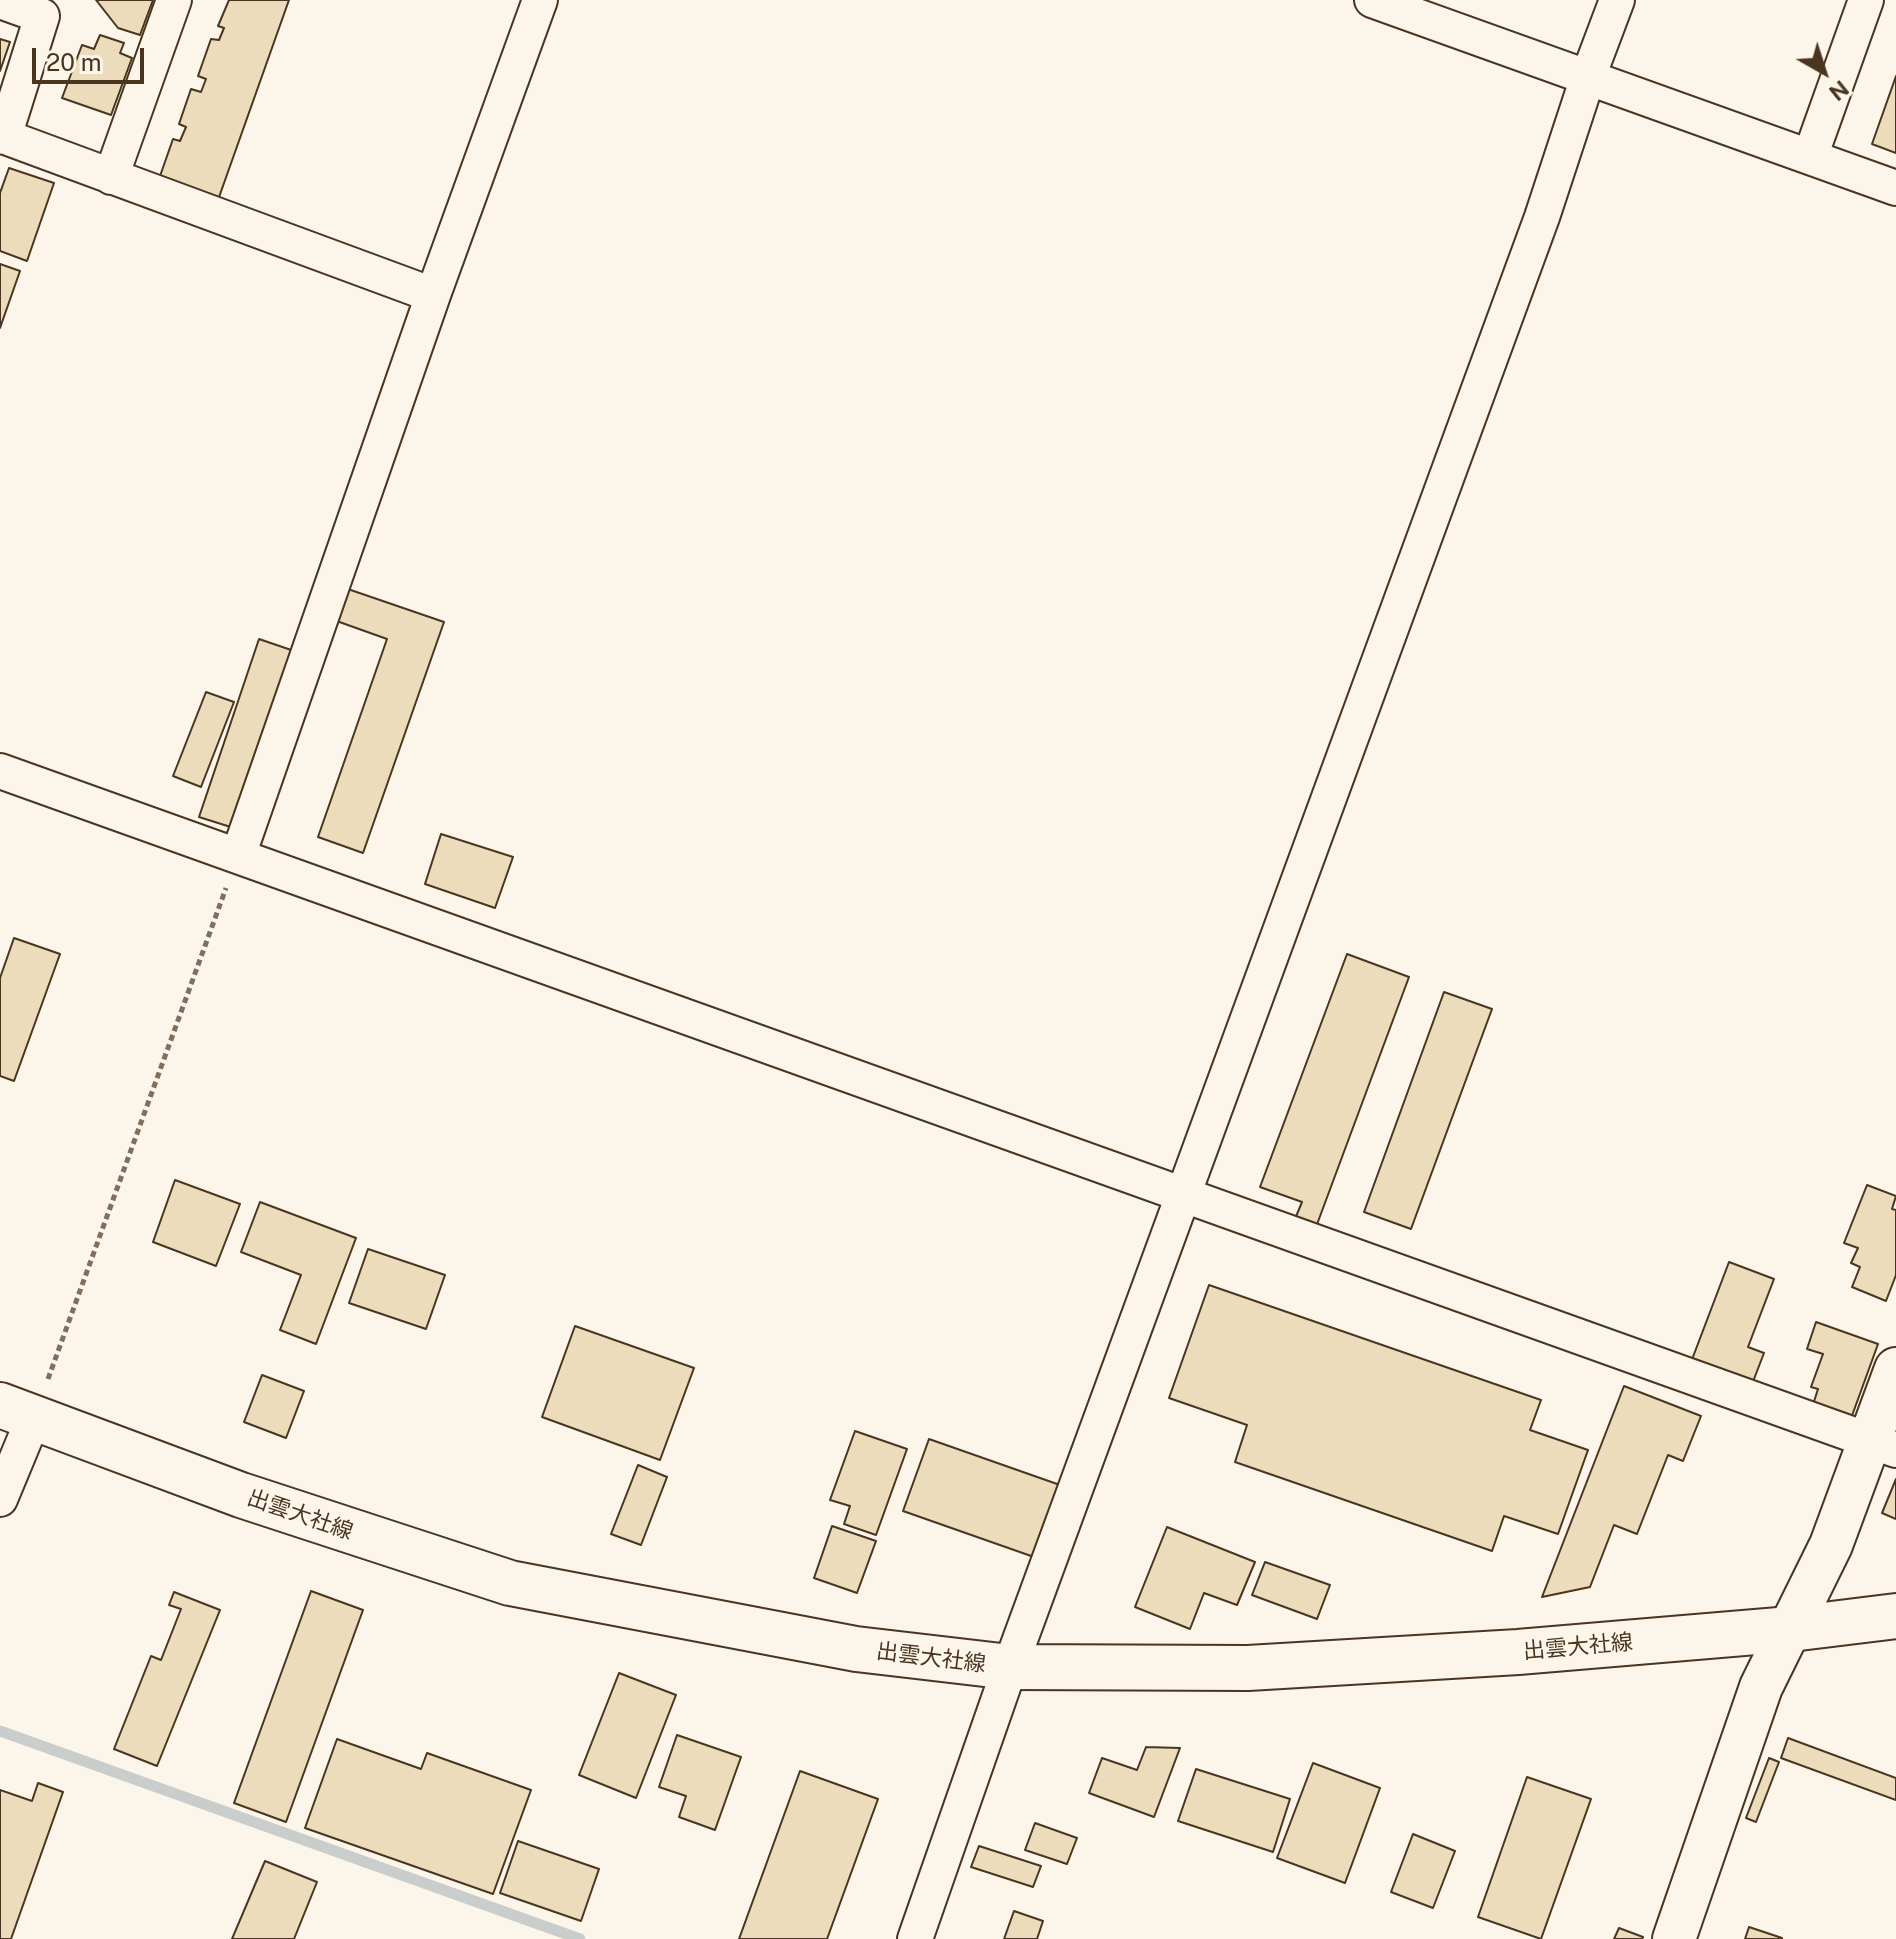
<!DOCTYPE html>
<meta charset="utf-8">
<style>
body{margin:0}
#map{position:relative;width:1896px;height:1939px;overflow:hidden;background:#fbf6e9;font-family:"Public Sans",sans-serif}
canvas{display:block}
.north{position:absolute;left:1784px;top:32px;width:80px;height:80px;-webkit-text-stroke:6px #fbf6e9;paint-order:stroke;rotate:141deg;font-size:22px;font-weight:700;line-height:32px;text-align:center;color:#4a3520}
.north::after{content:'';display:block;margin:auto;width:28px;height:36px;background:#4a3520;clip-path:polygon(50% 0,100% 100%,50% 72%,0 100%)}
.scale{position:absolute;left:32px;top:48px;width:112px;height:36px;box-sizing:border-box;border:4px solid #4a3520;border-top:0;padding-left:10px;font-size:24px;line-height:28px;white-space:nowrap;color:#4a3520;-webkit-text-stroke:6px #fbf6e9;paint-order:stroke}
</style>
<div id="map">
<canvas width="1896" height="1939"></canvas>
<div class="north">N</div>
<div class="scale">20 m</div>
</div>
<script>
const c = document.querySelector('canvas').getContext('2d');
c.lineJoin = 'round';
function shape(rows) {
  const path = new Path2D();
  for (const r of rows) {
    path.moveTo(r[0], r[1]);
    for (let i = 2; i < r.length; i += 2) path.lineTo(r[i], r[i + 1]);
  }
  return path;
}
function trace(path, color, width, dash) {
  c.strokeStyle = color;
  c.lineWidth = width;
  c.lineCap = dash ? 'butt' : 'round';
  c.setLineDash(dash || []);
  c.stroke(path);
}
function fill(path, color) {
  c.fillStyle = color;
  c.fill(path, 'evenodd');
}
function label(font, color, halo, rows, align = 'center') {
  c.font = font + ' "Public Sans","Noto Sans JP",sans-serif';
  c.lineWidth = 6;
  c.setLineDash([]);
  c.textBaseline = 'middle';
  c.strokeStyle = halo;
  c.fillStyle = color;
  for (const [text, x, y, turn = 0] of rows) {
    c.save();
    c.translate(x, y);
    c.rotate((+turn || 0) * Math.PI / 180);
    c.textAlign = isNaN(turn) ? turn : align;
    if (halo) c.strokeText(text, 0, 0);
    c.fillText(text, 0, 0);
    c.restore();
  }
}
trace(shape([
 [0,1731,580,1939]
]), '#c9cecd', 11);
const building = shape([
 [96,0,153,0,140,35,118,28,96,0],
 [229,0,289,0,218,200,159,179,173,139,180,141,186,127,179,124,191,89,201,92,206,79,198,76,211,39,219,40,224,28,218,26,229,0],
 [100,35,124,43,120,53,132,58,111,115,62,98,82,45,94,49,100,35],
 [0,39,10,42,0,71,0,39],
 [1896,76,1896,153,1872,144,1896,76],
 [9,168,54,183,27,261,0,251,0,193,9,168],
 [0,264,20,271,0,328,0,264],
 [342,587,444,622,363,853,318,837,387,639,331,619,342,587],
 [259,639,297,652,237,829,199,817,259,639],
 [206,692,234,702,201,787,173,776,206,692],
 [441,834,513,857,495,908,425,884,441,834],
 [14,938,60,954,14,1081,0,1076,0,978,14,938],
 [1347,954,1409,977,1316,1227,1295,1219,1302,1202,1260,1187,1347,954],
 [1444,992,1492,1009,1411,1229,1364,1212,1444,992],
 [175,1180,240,1204,216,1266,153,1242,175,1180],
 [1867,1185,1896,1196,1892,1209,1896,1210,1896,1275,1886,1301,1852,1287,1860,1267,1851,1263,1858,1248,1844,1243,1867,1185],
 [260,1202,356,1238,316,1344,280,1330,301,1275,241,1252,260,1202],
 [368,1249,445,1275,426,1329,349,1303,368,1249],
 [1729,1262,1774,1279,1748,1347,1764,1353,1749,1392,1688,1370,1729,1262],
 [1209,1285,1541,1400,1530,1430,1588,1450,1558,1534,1504,1516,1492,1551,1235,1462,1247,1425,1169,1398,1209,1285],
 [1816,1322,1878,1344,1849,1424,1811,1411,1818,1389,1811,1387,1823,1354,1807,1349,1816,1322],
 [575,1326,694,1368,660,1460,542,1417,575,1326],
 [262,1375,304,1391,286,1438,244,1422,262,1375],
 [1624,1386,1701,1416,1683,1461,1668,1455,1637,1534,1614,1525,1590,1587,1542,1597,1624,1386],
 [855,1431,907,1449,876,1535,844,1524,850,1506,830,1500,855,1431],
 [929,1439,1060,1485,1034,1557,903,1511,929,1439],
 [638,1465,667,1477,641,1545,611,1534,638,1465],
 [1896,1479,1896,1519,1882,1513,1896,1479],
 [832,1526,876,1541,857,1593,814,1578,832,1526],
 [1167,1527,1255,1562,1237,1605,1204,1593,1190,1629,1135,1607,1167,1527],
 [1265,1562,1330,1585,1317,1619,1252,1595,1265,1562],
 [311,1591,363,1610,286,1822,234,1803,311,1591],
 [174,1592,220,1610,157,1766,114,1749,151,1656,161,1660,181,1609,169,1605,174,1592],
 [619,1673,676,1695,636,1798,579,1775,619,1673],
 [677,1735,741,1757,715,1830,679,1817,686,1796,659,1787,677,1735],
 [1788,1738,1896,1778,1896,1800,1781,1758,1788,1738],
 [337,1739,421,1769,427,1753,531,1790,493,1894,305,1828,337,1739],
 [1146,1747,1180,1748,1154,1817,1089,1793,1102,1758,1137,1770,1146,1747],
 [1769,1758,1779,1762,1756,1822,1746,1818,1769,1758],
 [1313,1763,1380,1788,1345,1883,1277,1858,1313,1763],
 [1196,1769,1290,1799,1273,1852,1178,1821,1196,1769],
 [800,1771,878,1799,827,1939,739,1939,800,1771],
 [1527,1777,1591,1799,1541,1939,1478,1917,1527,1777],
 [38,1783,63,1792,11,1939,0,1939,0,1790,32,1801,38,1783],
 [1035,1823,1077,1838,1067,1864,1025,1850,1035,1823],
 [1413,1834,1455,1851,1433,1908,1391,1892,1413,1834],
 [518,1841,599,1869,581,1921,500,1893,518,1841],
 [979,1846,1041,1866,1033,1887,971,1867,979,1846],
 [265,1861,317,1882,294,1939,232,1939,265,1861],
 [1014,1911,1043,1921,1037,1939,1004,1939,1014,1911],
 [1749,1927,1782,1938,1782,1939,1745,1939,1749,1927],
 [1619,1928,1643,1937,1642,1939,1614,1939,1619,1928]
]);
fill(building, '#ecdcbc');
trace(building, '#4a3520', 2);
const minor = shape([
 [1372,0,1896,188],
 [0,1,42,16,4,137],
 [0,135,433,295],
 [1810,157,1866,0],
 [111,177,174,0],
 [0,771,1896,1450],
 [238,856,433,295,540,0],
 [0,1499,34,1417],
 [915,1939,1010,1667,1542,217,1588,77,1617,0]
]);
const tertiary = shape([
 [1674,1939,1761,1687,1831,1545,1896,1369]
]);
const primary = shape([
 [0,1405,241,1495,510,1583,856,1649,1010,1667,1248,1668,1518,1652,1791,1629,1896,1616]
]);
trace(minor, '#4a3520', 38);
trace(tertiary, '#4a3520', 46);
trace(primary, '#4a3520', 48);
trace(shape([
 [48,1379,226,888]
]), '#7f6f5c', 5, [6, 4]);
trace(minor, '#fbf6e9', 34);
trace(tertiary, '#fbf6e9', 42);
trace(primary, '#fbf6e9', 44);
label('22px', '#4a3520', '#fbf6e9', [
 ["出雲大社線",300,1515,19],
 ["出雲大社線",1578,1647,-5],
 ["出雲大社線",931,1658,7]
]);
</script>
